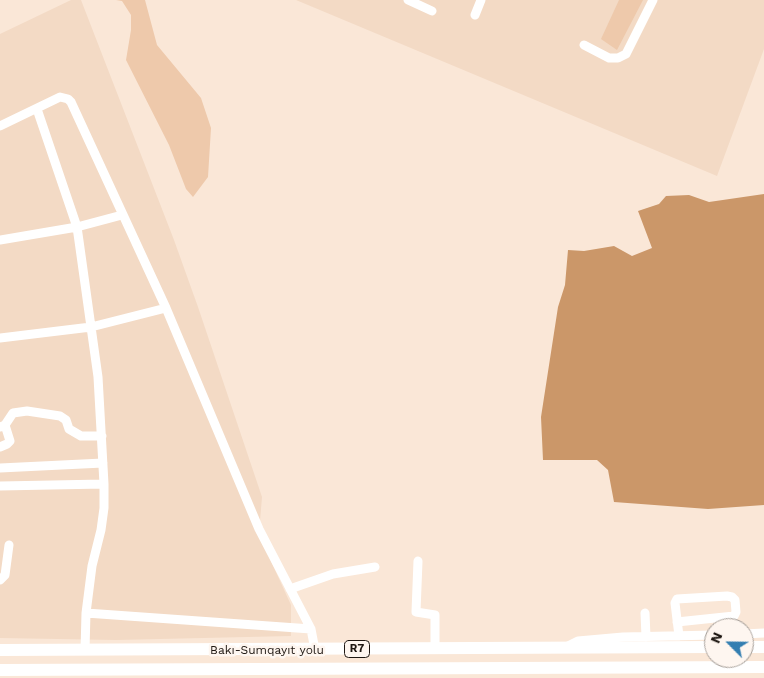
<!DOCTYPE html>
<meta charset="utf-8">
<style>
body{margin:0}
#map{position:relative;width:764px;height:678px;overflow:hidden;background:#fae7d7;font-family:"Work Sans",sans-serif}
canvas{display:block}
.north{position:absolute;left:704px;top:618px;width:50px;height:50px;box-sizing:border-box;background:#fef6f0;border:1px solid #a49d97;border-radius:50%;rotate:293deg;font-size:14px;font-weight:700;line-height:20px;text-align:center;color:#1e1712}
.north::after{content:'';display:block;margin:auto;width:18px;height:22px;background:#337eb1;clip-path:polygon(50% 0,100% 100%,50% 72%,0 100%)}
</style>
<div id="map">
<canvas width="764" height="678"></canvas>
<div class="north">N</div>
</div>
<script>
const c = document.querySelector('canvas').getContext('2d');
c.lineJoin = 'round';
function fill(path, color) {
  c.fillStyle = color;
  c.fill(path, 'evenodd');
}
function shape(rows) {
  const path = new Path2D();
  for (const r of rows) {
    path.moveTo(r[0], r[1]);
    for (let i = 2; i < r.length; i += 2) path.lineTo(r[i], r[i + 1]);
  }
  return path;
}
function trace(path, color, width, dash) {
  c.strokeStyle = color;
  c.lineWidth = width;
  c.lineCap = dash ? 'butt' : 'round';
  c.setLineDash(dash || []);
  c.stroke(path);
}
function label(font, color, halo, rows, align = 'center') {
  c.font = font + ' "Work Sans",sans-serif';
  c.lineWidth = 5;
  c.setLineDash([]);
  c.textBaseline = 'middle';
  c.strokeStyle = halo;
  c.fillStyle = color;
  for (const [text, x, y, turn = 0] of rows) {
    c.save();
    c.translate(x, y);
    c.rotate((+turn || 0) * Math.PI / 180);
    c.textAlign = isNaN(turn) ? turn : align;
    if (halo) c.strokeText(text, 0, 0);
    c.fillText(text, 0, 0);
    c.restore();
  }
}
fill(shape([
 [71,0,81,0,174,240,198,307,262,497,260,521,253,522,291,605,291,636,116,640,0,638,0,34],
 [296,0,764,0,764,49,717,176]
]), '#f3dac5');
fill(shape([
 [116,0,145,0,157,45,201,98,211,128,208,177,193,197,186,189,169,145,126,60,131,30,131,15,122,1],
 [619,0,643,0,617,50,601,39]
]), '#eec9ab');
fill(shape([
 [764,194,764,505,708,509,614,502,608,470,597,460,543,460,541,417,558,307,565,285,568,250,584,251,614,246,632,256,652,248,638,211,659,204,666,196,689,195,709,202]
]), '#cb9769');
trace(shape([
 [408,0,432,11],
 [475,15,481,0],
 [584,45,609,58,618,58,626,54,653,0],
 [37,109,77,227,79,241,98,377,104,484],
 [0,126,60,97,68,99,71,102,166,308,259,529,311,629,315,650],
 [0,240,77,227,122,215],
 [0,338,91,327,166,308],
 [0,427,5,425,13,413,27,411,60,416,66,420,69,429,81,436,102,436],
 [0,447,7,444,10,441,5,425],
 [0,468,103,463],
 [0,486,104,484,104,508,101,530,92,566,86,613,311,629],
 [418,561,416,612,435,615,435,648],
 [0,580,5,575,9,545],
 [290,589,333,574,375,567],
 [645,613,646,637],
 [677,622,734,616,736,612,735,600,732,597,727,596,677,599,675,603,679,636],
 [744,634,764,633],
 [568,646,578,641,623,637,714,635],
 [85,650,86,613]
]), '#fff', 9);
trace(shape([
 [744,647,764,647],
 [0,650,714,647],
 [0,670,764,667]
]), '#fff', 12);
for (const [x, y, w] of [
 [357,649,25]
]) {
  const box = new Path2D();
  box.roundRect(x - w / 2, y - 8.5, w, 17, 4);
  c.fillStyle = '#fef6f0';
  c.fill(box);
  trace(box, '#1e1712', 1);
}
label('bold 11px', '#1e1712', null, [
 ["R7",357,649]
]);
label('12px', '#1e1712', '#fef6f0', [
 ["Bakı-Sumqayıt yolu",267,650]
]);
</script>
